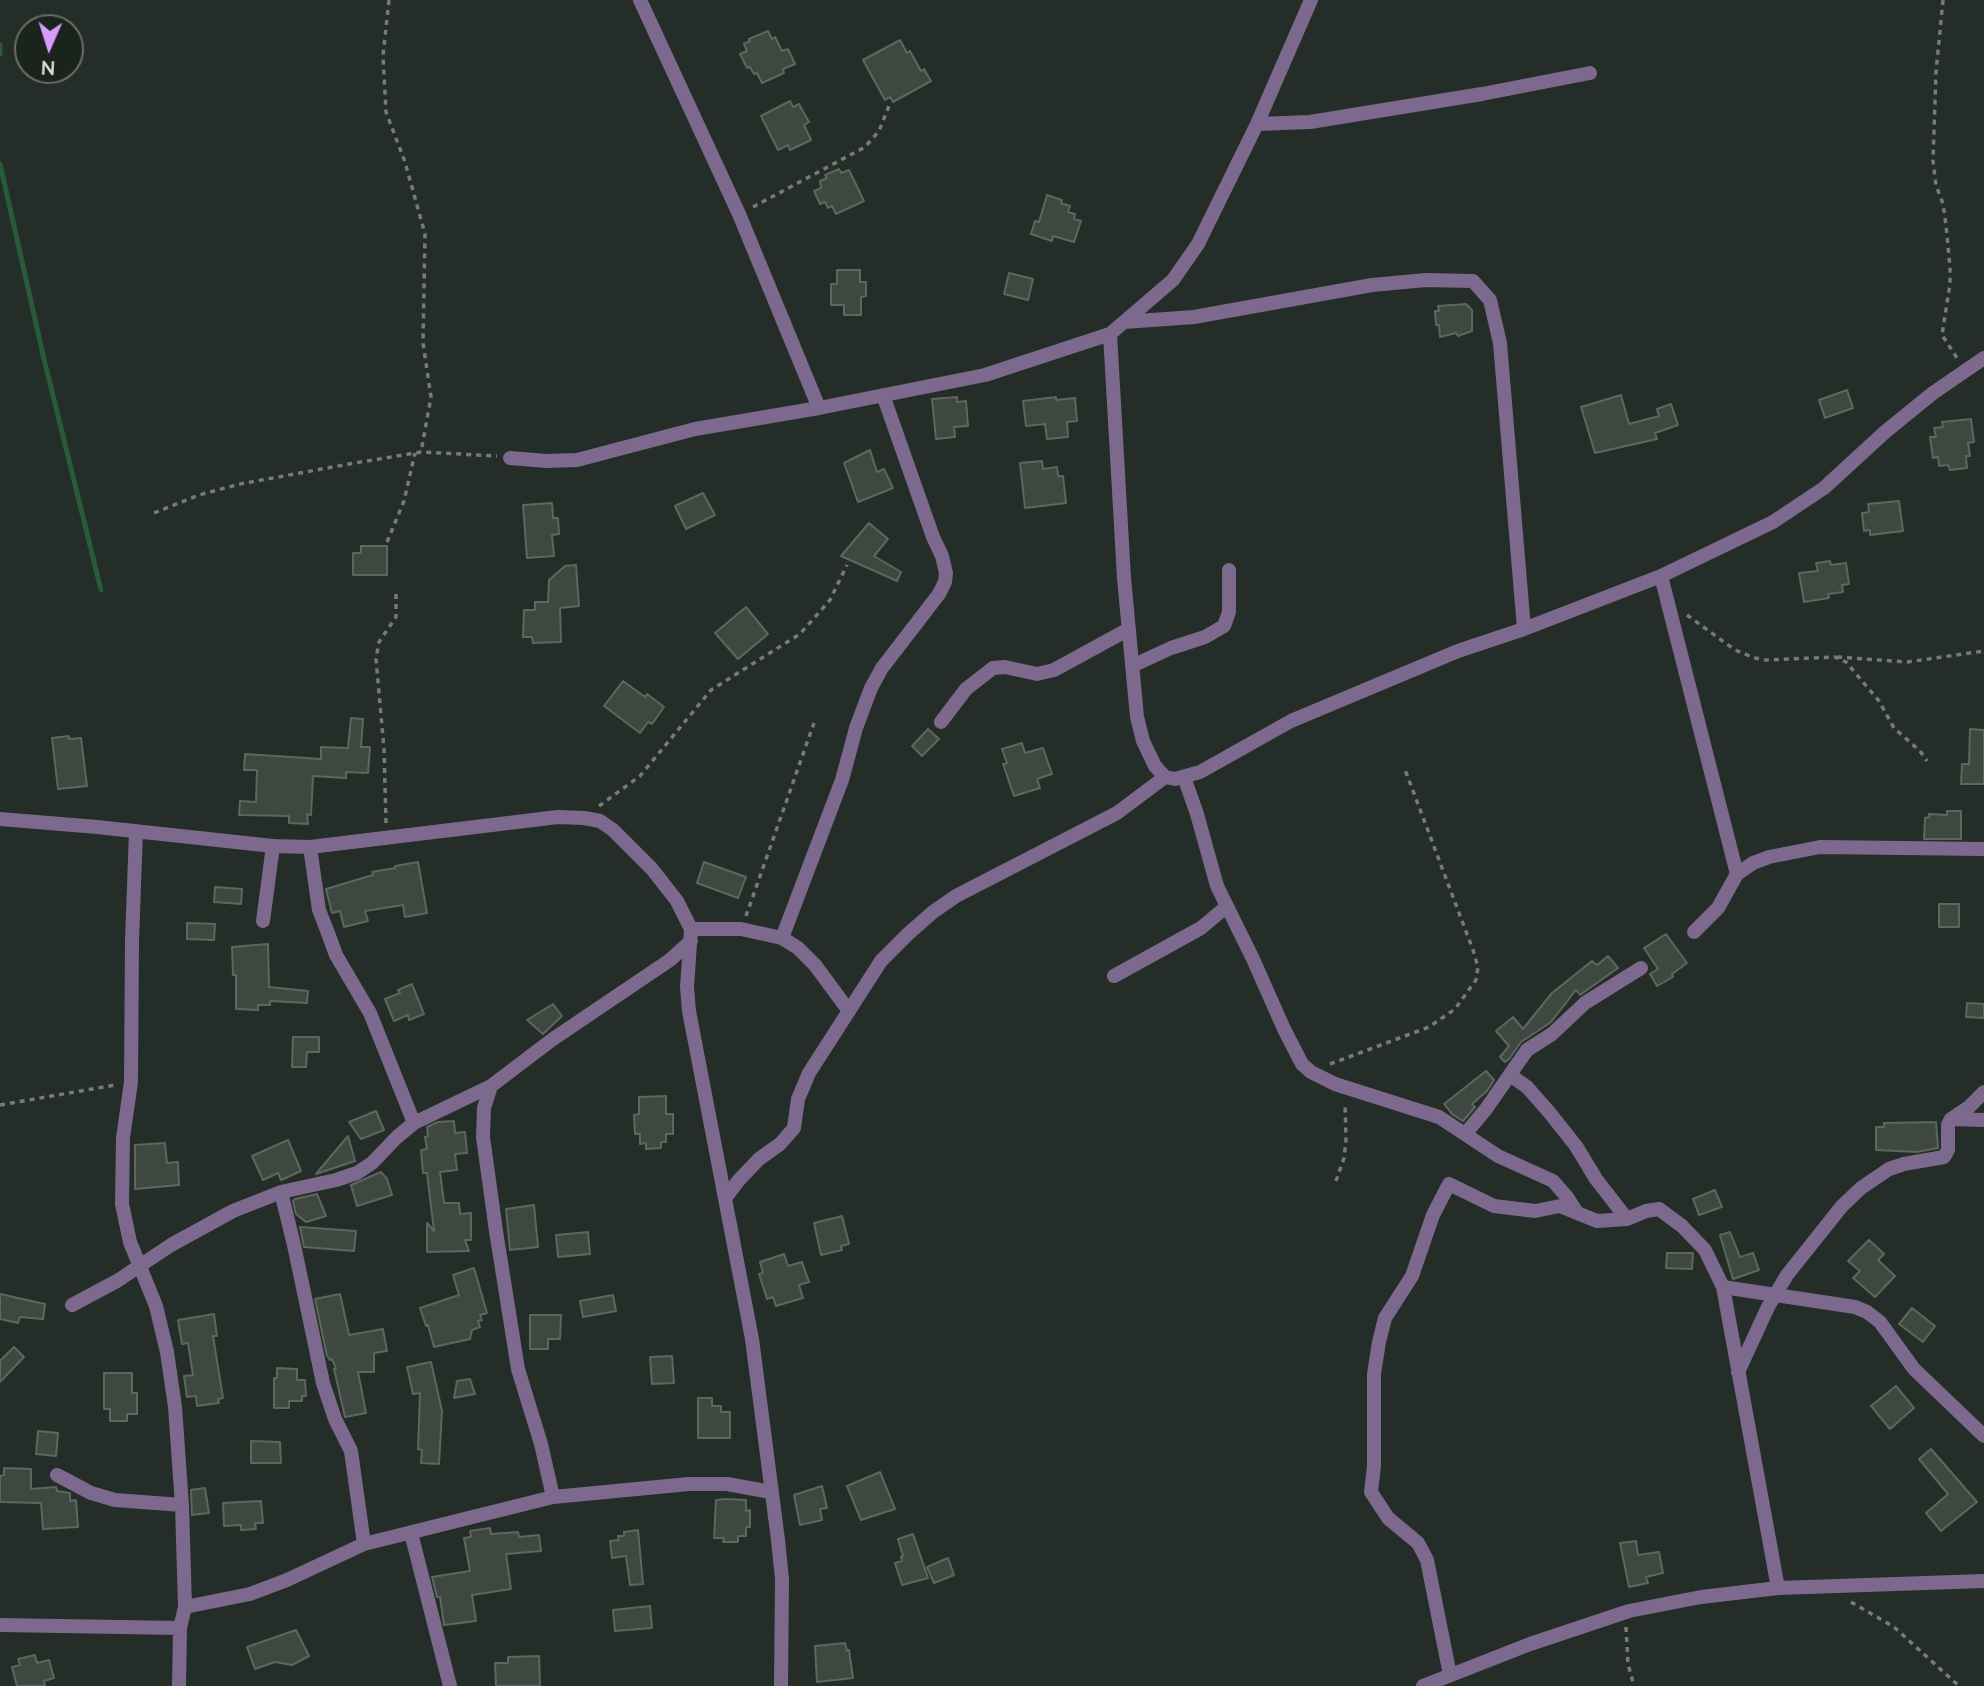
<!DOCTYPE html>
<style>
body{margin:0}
#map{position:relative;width:1984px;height:1686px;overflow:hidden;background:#242d27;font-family:Mulish,sans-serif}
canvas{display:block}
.north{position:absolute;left:14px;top:14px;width:70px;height:70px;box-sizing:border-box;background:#1b231d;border:2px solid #686f69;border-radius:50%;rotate:183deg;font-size:19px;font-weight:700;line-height:28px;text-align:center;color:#dbe0dc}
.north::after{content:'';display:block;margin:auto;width:24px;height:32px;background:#d59cfb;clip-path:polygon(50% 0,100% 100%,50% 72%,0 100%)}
</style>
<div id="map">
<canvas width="1984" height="1686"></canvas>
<div class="north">N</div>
</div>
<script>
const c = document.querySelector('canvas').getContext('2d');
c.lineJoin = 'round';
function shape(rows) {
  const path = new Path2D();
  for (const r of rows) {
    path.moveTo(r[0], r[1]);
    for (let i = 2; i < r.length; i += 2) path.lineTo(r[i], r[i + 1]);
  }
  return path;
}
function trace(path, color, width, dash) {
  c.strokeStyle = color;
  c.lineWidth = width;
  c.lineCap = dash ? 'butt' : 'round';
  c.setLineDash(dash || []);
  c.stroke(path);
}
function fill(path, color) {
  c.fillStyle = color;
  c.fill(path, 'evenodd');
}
trace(shape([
 [0,45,0,54],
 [0,164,44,359,101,590]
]), '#295a3a', 5);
const building = shape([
 [768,31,772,39,775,37,782,51,788,49,795,64,783,69,784,73,762,83,757,73,754,74,750,67,747,68,740,54,747,51,744,44,750,41,749,39,768,31],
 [900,40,907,53,910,51,921,71,924,69,931,81,893,102,890,97,885,100,863,60,900,40],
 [790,101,793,107,799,104,809,122,804,125,811,140,790,150,788,145,778,150,761,116,790,101],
 [839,169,841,173,849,170,864,201,836,214,832,206,828,208,825,202,820,204,814,191,821,188,820,181,827,178,825,175,839,169],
 [1047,195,1062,200,1061,203,1070,206,1068,212,1075,214,1074,219,1081,221,1074,242,1053,236,1052,241,1031,234,1035,221,1039,222,1047,195],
 [837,270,860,270,860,282,866,282,866,296,861,297,861,315,844,315,844,305,831,305,831,284,837,284,837,270],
 [1009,273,1033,279,1028,300,1004,294,1009,273],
 [1466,304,1472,310,1472,331,1458,336,1456,333,1440,337,1439,325,1436,325,1435,311,1439,311,1438,306,1466,304],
 [1847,390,1853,408,1825,418,1819,400,1847,390],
 [1621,395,1629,424,1659,416,1657,409,1671,404,1678,425,1655,433,1657,439,1595,453,1581,407,1621,395],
 [957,397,957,402,966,401,968,426,954,427,955,437,936,439,932,399,957,397],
 [1056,397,1056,400,1075,398,1077,421,1067,422,1068,437,1047,439,1045,424,1026,426,1023,401,1056,397],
 [1971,419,1974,442,1968,443,1970,456,1966,456,1967,468,1950,470,1948,465,1939,466,1938,457,1933,458,1930,437,1936,437,1934,428,1943,427,1942,422,1971,419],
 [870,450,877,472,884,469,893,488,858,502,844,463,870,450],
 [1042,461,1043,469,1057,467,1058,476,1063,476,1066,503,1025,508,1020,463,1042,461],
 [703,493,715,515,686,529,675,506,703,493],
 [1899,501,1903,531,1870,535,1870,530,1864,531,1862,513,1869,512,1868,504,1899,501],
 [552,503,553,518,558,518,559,534,552,535,554,556,527,558,523,505,552,503],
 [869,523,888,539,874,556,901,572,897,581,841,556,869,523],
 [361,546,387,546,387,575,353,575,353,553,361,553,361,546],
 [1830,561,1831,565,1846,563,1849,584,1842,585,1843,592,1828,594,1829,598,1804,602,1799,573,1818,571,1816,563,1830,561],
 [576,565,579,606,560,608,561,642,533,643,532,637,523,637,524,610,535,610,535,602,548,602,549,580,565,566,576,565],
 [746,607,768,634,738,659,715,633,746,607],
 [623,681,645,697,647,694,664,707,652,724,648,722,640,733,604,706,623,681],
 [351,718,363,719,361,747,370,747,368,773,346,772,346,778,313,776,311,815,307,814,308,824,289,823,289,816,239,815,240,801,256,802,257,770,244,770,245,754,321,759,321,747,348,748,351,718],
 [928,729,939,739,922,756,912,746,928,729],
 [1970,729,1984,730,1984,784,1961,784,1962,764,1969,764,1970,729],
 [69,736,69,739,81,738,87,786,58,789,52,738,69,736],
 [1022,743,1025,753,1043,748,1052,774,1037,779,1040,788,1014,796,1003,764,1007,763,1002,749,1022,743],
 [1947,811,1961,811,1961,839,1924,839,1925,818,1929,817,1929,814,1947,815,1947,811],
 [418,862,427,913,405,917,403,905,365,911,368,921,344,927,340,911,332,913,326,889,373,875,372,872,395,868,395,866,418,862],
 [704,862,746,877,738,898,697,883,704,862],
 [215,887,242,889,241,904,214,902,215,887],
 [1939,904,1959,904,1959,927,1939,927,1939,904],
 [187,923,215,924,214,940,187,939,187,923],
 [1666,934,1687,963,1672,974,1673,977,1657,986,1650,974,1658,969,1644,948,1666,934],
 [268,944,269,987,308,991,307,1003,270,1001,270,1005,258,1005,258,1010,236,1009,236,975,233,975,232,947,268,944],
 [1608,956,1618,968,1580,995,1576,990,1551,1022,1521,1042,1509,1059,1505,1062,1500,1057,1509,1046,1496,1031,1513,1017,1523,1029,1552,993,1592,961,1597,965,1608,956],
 [412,984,424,1014,409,1020,408,1015,394,1021,385,999,400,993,398,990,412,984],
 [1967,1003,1984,1004,1984,1018,1966,1017,1967,1003],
 [553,1004,562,1016,543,1034,527,1020,553,1004],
 [293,1037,319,1037,319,1052,307,1052,306,1067,292,1067,293,1037],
 [1486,1071,1494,1080,1487,1091,1472,1104,1475,1107,1463,1121,1452,1114,1444,1104,1486,1071],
 [666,1096,666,1114,673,1114,673,1134,666,1134,666,1142,661,1142,661,1148,646,1149,646,1143,640,1144,640,1134,635,1134,634,1115,639,1114,639,1097,666,1096],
 [376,1111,384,1130,361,1139,349,1122,376,1111],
 [454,1121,455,1133,465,1132,467,1153,455,1154,457,1170,440,1172,444,1203,459,1203,460,1214,471,1213,471,1240,465,1240,469,1251,427,1252,427,1223,434,1231,427,1173,423,1173,421,1150,427,1149,425,1137,428,1136,427,1127,438,1122,454,1121],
 [1936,1122,1938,1148,1917,1152,1876,1150,1876,1127,1884,1127,1884,1123,1936,1122],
 [348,1136,355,1161,316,1174,348,1136],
 [288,1140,301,1171,281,1180,278,1173,263,1180,252,1156,288,1140],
 [165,1143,167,1163,178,1162,179,1185,135,1189,135,1145,165,1143],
 [381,1172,387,1179,392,1195,357,1206,351,1185,381,1172],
 [1715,1190,1722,1207,1699,1215,1693,1199,1715,1190],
 [317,1194,326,1216,306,1222,296,1214,293,1201,295,1199,317,1194],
 [534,1205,538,1247,510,1250,506,1209,534,1205],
 [842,1216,849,1244,841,1246,842,1250,821,1255,814,1223,842,1216],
 [300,1227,356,1231,354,1251,304,1247,300,1227],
 [588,1232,590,1254,558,1257,556,1235,588,1232],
 [1730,1232,1740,1257,1753,1253,1759,1270,1733,1279,1720,1235,1730,1232],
 [1869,1240,1884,1254,1878,1260,1895,1276,1875,1297,1853,1278,1860,1271,1848,1261,1869,1240],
 [1667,1253,1693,1253,1692,1269,1666,1268,1667,1253],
 [784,1254,788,1266,802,1262,809,1282,799,1285,803,1298,776,1306,773,1297,767,1299,759,1274,763,1273,760,1262,784,1254],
 [474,1268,487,1313,480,1315,482,1320,478,1321,480,1327,472,1330,470,1339,434,1347,428,1325,426,1326,420,1308,459,1295,453,1275,474,1268],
 [0,1294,45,1304,43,1319,20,1317,18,1323,0,1319,0,1294],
 [340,1294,349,1335,383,1329,387,1351,374,1353,374,1372,358,1372,366,1413,345,1417,334,1369,336,1369,332,1359,330,1360,327,1356,315,1299,340,1294],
 [613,1295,616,1311,583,1317,580,1301,613,1295],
 [1912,1308,1935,1326,1923,1342,1899,1324,1912,1308],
 [214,1314,217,1336,213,1336,223,1398,218,1399,219,1403,197,1406,196,1396,187,1397,184,1376,193,1375,188,1343,182,1344,178,1320,214,1314],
 [530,1315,561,1315,560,1339,548,1339,548,1349,530,1349,530,1315],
 [14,1347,24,1357,0,1382,0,1361,14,1347],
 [672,1356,674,1383,652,1384,650,1357,672,1356],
 [431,1362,442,1411,439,1464,421,1463,422,1450,418,1449,420,1393,413,1394,407,1367,431,1362],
 [277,1368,297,1369,297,1380,305,1380,306,1396,302,1396,302,1401,289,1401,289,1408,274,1408,274,1378,277,1378,277,1368],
 [104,1373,132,1373,132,1393,137,1393,137,1414,127,1414,127,1421,110,1421,110,1409,104,1409,104,1373],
 [470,1379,475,1394,454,1398,457,1381,470,1379],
 [1896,1386,1914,1408,1890,1429,1871,1406,1896,1386],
 [698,1398,712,1398,712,1406,721,1406,721,1412,730,1412,730,1438,698,1438,698,1398],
 [38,1431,58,1433,56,1456,36,1454,38,1431],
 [251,1441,280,1442,281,1463,251,1463,251,1441],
 [1931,1449,1977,1502,1941,1531,1926,1513,1948,1494,1919,1459,1931,1449],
 [4,1468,31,1469,31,1489,56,1487,57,1491,70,1493,70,1501,76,1500,78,1527,43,1529,41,1503,0,1502,0,1476,4,1475,4,1468],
 [880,1472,895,1509,861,1520,847,1486,880,1472],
 [822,1486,827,1508,820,1509,822,1520,800,1525,794,1495,822,1486],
 [205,1488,209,1513,192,1515,191,1490,205,1488],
 [726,1499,746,1500,746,1511,750,1510,750,1527,746,1527,746,1536,738,1536,738,1542,723,1542,724,1538,714,1538,716,1500,726,1499],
 [261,1501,263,1523,255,1523,256,1529,241,1530,241,1525,224,1526,223,1503,261,1501],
 [490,1528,491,1534,518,1532,519,1537,539,1535,541,1551,506,1554,511,1589,472,1595,476,1621,444,1625,440,1597,437,1597,432,1577,470,1571,464,1538,471,1537,470,1531,490,1528],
 [638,1530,643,1584,630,1585,626,1556,612,1558,610,1541,619,1540,618,1536,624,1536,624,1532,638,1530],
 [913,1534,928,1578,902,1585,895,1563,902,1561,901,1557,903,1556,898,1539,913,1534],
 [1636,1541,1638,1555,1659,1552,1663,1573,1646,1577,1648,1583,1629,1587,1620,1543,1636,1541],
 [948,1558,954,1575,934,1583,927,1567,948,1558],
 [650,1606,652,1628,615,1631,613,1610,650,1606],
 [296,1630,309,1656,292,1665,275,1662,255,1669,247,1647,296,1630],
 [845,1643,847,1651,849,1650,853,1678,817,1682,815,1646,845,1643],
 [35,1655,37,1663,49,1660,54,1678,44,1681,45,1686,17,1686,12,1667,20,1665,18,1659,35,1655],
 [539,1656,540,1686,496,1686,495,1663,508,1663,508,1657,539,1656]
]);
fill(building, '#3e4740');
trace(building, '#5d665f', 2);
trace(shape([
 [389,0,383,56,386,112,405,162,425,234,423,343,431,397,421,452],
 [1943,0,1936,72,1933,161,1936,185,1943,204,1946,225,1950,267,1950,284,1942,335,1957,358],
 [753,207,865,147,879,131,889,106],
 [154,513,199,495,240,484,349,464,421,452,497,456],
 [387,542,404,501,415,453],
 [1687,615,1735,650,1755,658,1766,660,1835,657,1846,662,1879,701,1894,728,1920,751,1927,761],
 [1837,657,1907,662,1984,651],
 [599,806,640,776,711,690,800,634,830,600,847,565],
 [386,823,384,749,376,659,379,642,396,617,396,591],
 [746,916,814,723],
 [1330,1064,1429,1027,1455,1009,1476,980,1478,967,1473,950,1404,767],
 [0,1105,115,1085],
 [1336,1181,1344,1158,1346,1140,1345,1104],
 [1851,1602,1894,1627,1959,1686],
 [1626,1627,1628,1664,1634,1686]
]), '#757c77', 3.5, [5, 5]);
trace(shape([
 [640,0,739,214,819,408],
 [1257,124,1310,122,1482,94,1590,73],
 [1124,322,1194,317,1372,285,1426,280,1473,281,1490,300,1500,343,1524,629],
 [1110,334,1124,578,1137,717,1143,741,1155,766,1165,777,1175,779,1200,772,1291,721,1458,651,1524,629,1661,576,1773,522,1824,488,1885,432,1933,393,1984,358],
 [510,458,546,461,577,460,695,429,819,408,985,375,1110,334,1173,280,1198,244,1257,124,1311,0],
 [1661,576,1737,874,1718,908,1694,932],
 [1132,666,1171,648,1205,637,1224,626,1229,612,1229,570],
 [941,722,966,689,993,668,1005,667,1037,674,1054,670,1129,629],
 [1184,777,1197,814,1217,886,1253,959,1284,1029,1302,1064,1311,1072,1335,1084,1439,1117,1498,1156,1553,1181,1567,1197,1576,1211],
 [0,819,97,827,273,846,310,847,558,817,584,818,600,821,613,830,652,869,677,901,691,929,687,987,689,1011,752,1339,778,1540,782,1579,781,1686],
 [136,831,132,941,131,1082,123,1138,122,1204,130,1242,156,1306,167,1352,175,1407,182,1505,185,1607,180,1628,179,1686],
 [310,847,319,910,328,933,336,955,370,1013,414,1123],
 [1737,874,1753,863,1769,857,1820,847,1984,849],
 [263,921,273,846],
 [691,929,741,929,782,938,798,948,815,965,849,1011],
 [782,938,842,780,856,728,871,688,882,668,939,594,945,582,946,573,942,556,933,537,883,395],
 [1114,976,1201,928,1226,907],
 [1510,1075,1527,1087,1549,1112,1576,1146,1596,1179,1627,1219],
 [491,1086,484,1108,483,1137,496,1231,518,1369,541,1444,553,1497],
 [1951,1119,1984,1120],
 [1466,1133,1486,1109,1527,1050,1552,1034,1585,1003,1641,968],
 [281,1192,294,1245,323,1383,335,1419,351,1451,364,1544],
 [726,1197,739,1180,759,1159,780,1144,794,1128,798,1099,809,1073,881,961,909,933,933,912,956,896,1117,813,1165,777],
 [1723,1287,1855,1307,1867,1312,1880,1322,1914,1369,1984,1436],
 [72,1305,117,1281,171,1245,233,1211,281,1192,336,1180,357,1173,372,1163,397,1137,414,1123,491,1086,553,1039,670,960,691,941],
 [1738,1372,1768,1307,1787,1275,1842,1206,1861,1188,1889,1169,1904,1164,1944,1157,1948,1150,1948,1125,1951,1119,1969,1107,1984,1092],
 [57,1475,91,1493,115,1500,182,1505],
 [411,1533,450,1686],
 [185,1607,250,1594,287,1580,364,1544,553,1497,689,1484,727,1484,771,1492],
 [0,1625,180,1628],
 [1450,1675,1427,1560,1418,1543,1388,1518,1371,1492,1374,1466,1374,1374,1379,1342,1385,1318,1412,1276,1433,1215,1449,1184,1494,1206,1535,1211,1560,1206,1597,1221,1627,1219,1646,1211,1659,1209,1682,1226,1705,1250,1723,1287,1778,1588],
 [1423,1686,1530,1644,1629,1611,1701,1597,1778,1588,1984,1581]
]), '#7e698e', 14);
</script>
